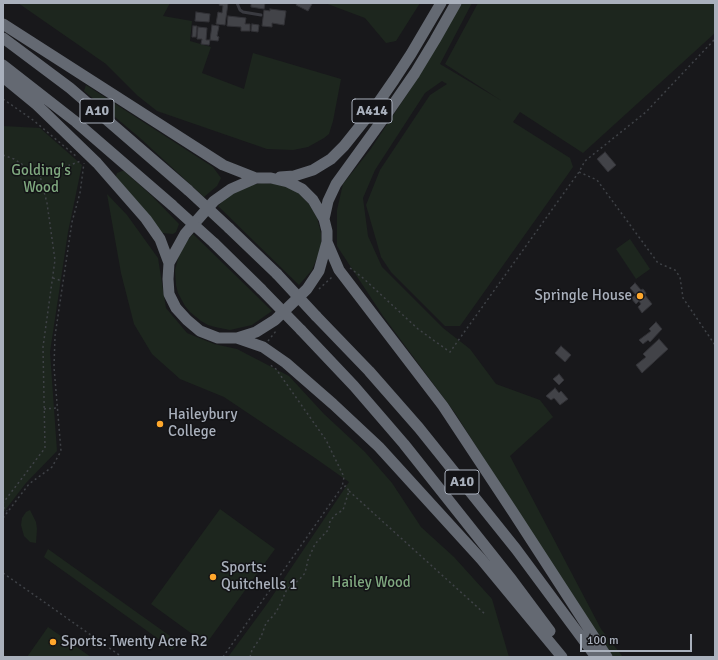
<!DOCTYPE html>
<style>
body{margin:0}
#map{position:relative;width:718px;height:660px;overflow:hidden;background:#18181b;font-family:Signika,sans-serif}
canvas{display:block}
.frame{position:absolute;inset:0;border:4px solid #a9b0bc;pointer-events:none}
.scale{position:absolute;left:580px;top:634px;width:112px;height:18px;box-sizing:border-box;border:2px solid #a9b0bc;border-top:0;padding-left:5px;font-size:12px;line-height:14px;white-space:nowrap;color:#a9b0bc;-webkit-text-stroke:3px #131316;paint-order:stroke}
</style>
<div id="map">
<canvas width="718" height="660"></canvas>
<div class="frame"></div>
<div class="scale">100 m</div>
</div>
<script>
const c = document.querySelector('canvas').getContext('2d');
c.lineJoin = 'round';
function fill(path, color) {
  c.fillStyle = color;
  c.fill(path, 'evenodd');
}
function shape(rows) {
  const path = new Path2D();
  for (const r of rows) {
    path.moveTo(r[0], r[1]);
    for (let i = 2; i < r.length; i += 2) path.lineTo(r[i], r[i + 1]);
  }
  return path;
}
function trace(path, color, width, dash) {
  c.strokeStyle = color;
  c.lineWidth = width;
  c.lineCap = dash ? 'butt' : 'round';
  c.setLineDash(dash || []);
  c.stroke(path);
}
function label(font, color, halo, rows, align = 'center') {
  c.font = font + ' Signika,sans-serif';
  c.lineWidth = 3;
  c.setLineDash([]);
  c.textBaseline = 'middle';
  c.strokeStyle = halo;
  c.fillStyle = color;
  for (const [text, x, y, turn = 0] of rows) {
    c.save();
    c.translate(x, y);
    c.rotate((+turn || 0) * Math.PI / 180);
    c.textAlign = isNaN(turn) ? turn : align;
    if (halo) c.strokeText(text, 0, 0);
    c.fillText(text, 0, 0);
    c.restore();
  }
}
fill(shape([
 [18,3,170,3,163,16,192,21,190,41,211,47,202,73,244,89,253,53,341,79,333,121,329,134,324,138,308,147,293,150,267,149,157,111,138,96,106,64],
 [325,3,420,3,396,41,386,43,365,18],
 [461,3,472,3,440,64,502,101,445,64,478,3,715,3,715,33,583,153,520,112,513,122,570,158,573,167,460,326,445,326,391,272,381,257,366,205,380,170,430,95,447,84,442,81,425,93,375,170,363,198,368,236,382,267,443,328,470,349,496,384,540,400,553,417,510,456,601,629,623,657,610,657,455,413,383,316,337,246,337,210,343,184,370,150,412,87],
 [86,85,213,167,221,178,217,186,204,197,140,138,84,91],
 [3,126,40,128,82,165,68,232,50,352,57,451,26,483,3,513],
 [122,171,124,171,152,196,179,224,176,232,173,234,162,233,116,179,116,176,117,173],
 [262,183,277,184,292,189,298,193,309,204,317,218,321,233,321,248,312,270,299,285,218,206,227,197,246,186],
 [107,194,127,215,158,258,166,308,187,333,214,344,237,349,289,376,324,414,365,452,392,483,421,527,454,557,492,599,509,657,228,657,267,604,349,482,315,458,224,397,180,379,152,354,134,324,121,273],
 [193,234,272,311,252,325,230,330,215,327,208,325,201,321,190,312,185,306,178,293,176,285,175,270,179,255,186,242],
 [630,239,650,269,636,279,616,249],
 [220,509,275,549,206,644,151,604],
 [30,510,36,522,37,529,36,543,30,542,24,536,21,525,22,518,26,512],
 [48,549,170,636,168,639,177,645,172,650,164,643,44,557],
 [48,627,91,657,27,657]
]), '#1d261e');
const building = shape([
 [220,3,228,3,225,25,216,24,218,12,222,13,223,6,219,5,220,3],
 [251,3,265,3,264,9,251,7,251,3],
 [297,3,310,3,312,4,308,11,296,5,297,3],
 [270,9,286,11,284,25,272,23,272,27,262,26,264,10,270,11,270,9],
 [196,12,210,14,209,22,195,21,196,12],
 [228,16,246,18,245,24,250,24,250,31,241,31,241,27,227,26,228,16],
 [252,24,259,25,258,32,251,31,252,24],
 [212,25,219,26,217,36,219,37,218,41,210,40,212,25],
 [193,26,197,26,196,37,192,37,193,26],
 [198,27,207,28,206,40,210,40,209,45,201,44,202,39,197,39,198,27],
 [605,152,616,165,608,172,597,159,605,152],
 [635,283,641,290,643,289,646,293,645,295,652,304,642,313,638,307,641,304,639,301,636,304,631,298,636,295,630,288,635,283],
 [656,322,662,329,650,342,648,340,643,344,639,340,651,331,649,329,656,322],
 [659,339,668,349,642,373,636,365,646,357,643,354,659,339],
 [561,346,571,355,565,362,555,353,561,346],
 [559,374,564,380,559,385,553,379,559,374],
 [555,388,559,393,561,391,568,399,560,405,554,398,551,400,546,396,555,388]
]);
fill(building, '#424348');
trace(building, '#323237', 1);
trace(shape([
 [3,99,33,120,77,157],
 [3,155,14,159,40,176,47,203,55,260,43,347,45,448,3,503],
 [579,172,597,180,658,263,675,270,680,277,683,298,715,345],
 [40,176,81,161],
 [350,268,363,278,418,329,450,352,579,172,585,161,646,112,715,39],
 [53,278,62,281],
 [319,289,332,277],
 [268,341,276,331],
 [44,409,56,408],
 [349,491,485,614],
 [3,507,7,511],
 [3,518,29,484,52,467,61,451,54,367,55,336,72,222,80,193,84,163],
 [3,573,122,657],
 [223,657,342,487,344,477,326,440,276,369,269,364],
 [250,657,252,650,261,637,266,623,274,615,279,607,287,589,299,580,305,573,308,560,315,544,329,529,330,521,335,515,343,510,349,491,346,486,342,487]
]), '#3f4247', 1.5, [2, 3]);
trace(shape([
 [237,3,240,10,243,12,261,15]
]), '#393a40', 3);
trace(shape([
 [3,24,223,165,256,178],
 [3,38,70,88,188,190],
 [3,65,76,122,172,205],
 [3,77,37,105,97,163,146,219,160,239,169,263],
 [280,177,294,176,313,170,331,159,344,146,376,106,394,80,411,54,441,3],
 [256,178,271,178,288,182,302,189,313,200,324,219,327,231,327,242,319,271,307,289,275,320,256,332,237,338,218,338,200,331,187,320,176,308,169,294,168,279,169,263,185,234,214,201,231,189,256,178],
 [324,219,328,201,336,184,386,115,415,73,435,40,456,3],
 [229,228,277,274],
 [327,242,339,270,443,406,513,512,607,657],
 [214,243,261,289],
 [316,316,369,371,419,428,516,549,596,657],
 [301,330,354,386,404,444,512,580,550,631],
 [237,338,263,347,286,363,333,404,379,447,481,559,562,657]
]), '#646972', 11);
trace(shape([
 [188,190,229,228],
 [172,205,214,243],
 [277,274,316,316],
 [261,289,301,330]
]), '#646972', 11);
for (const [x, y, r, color] of [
 [640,296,4,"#ffa82c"],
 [160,424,4,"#ffa82c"],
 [213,577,4,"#ffa82c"],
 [53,642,4,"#ffa82c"]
]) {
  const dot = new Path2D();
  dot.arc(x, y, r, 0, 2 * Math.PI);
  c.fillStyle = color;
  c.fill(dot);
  trace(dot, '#131316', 1.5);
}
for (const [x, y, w] of [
 [97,111,34],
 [372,111,40],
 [462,482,34]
]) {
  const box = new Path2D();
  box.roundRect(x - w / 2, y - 12, w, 24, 3);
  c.fillStyle = '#131316';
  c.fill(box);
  trace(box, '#a9b0bc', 1);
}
label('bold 14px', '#a9b0bc', null, [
 ["A10",97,111],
 ["A414",372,111],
 ["A10",462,482]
]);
label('15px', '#7fa87f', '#131316', [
 ["Golding's",41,171],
 ["Wood",41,188],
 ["Hailey Wood",371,583]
]);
label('15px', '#a9b0bc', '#131316', [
 ["Springle House",632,296,"right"],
 ["Haileybury",168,415],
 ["College",168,432],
 ["Sports:",221,568],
 ["Quitchells 1",221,585],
 ["Sports: Twenty Acre R2",61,642]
], 'left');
</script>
